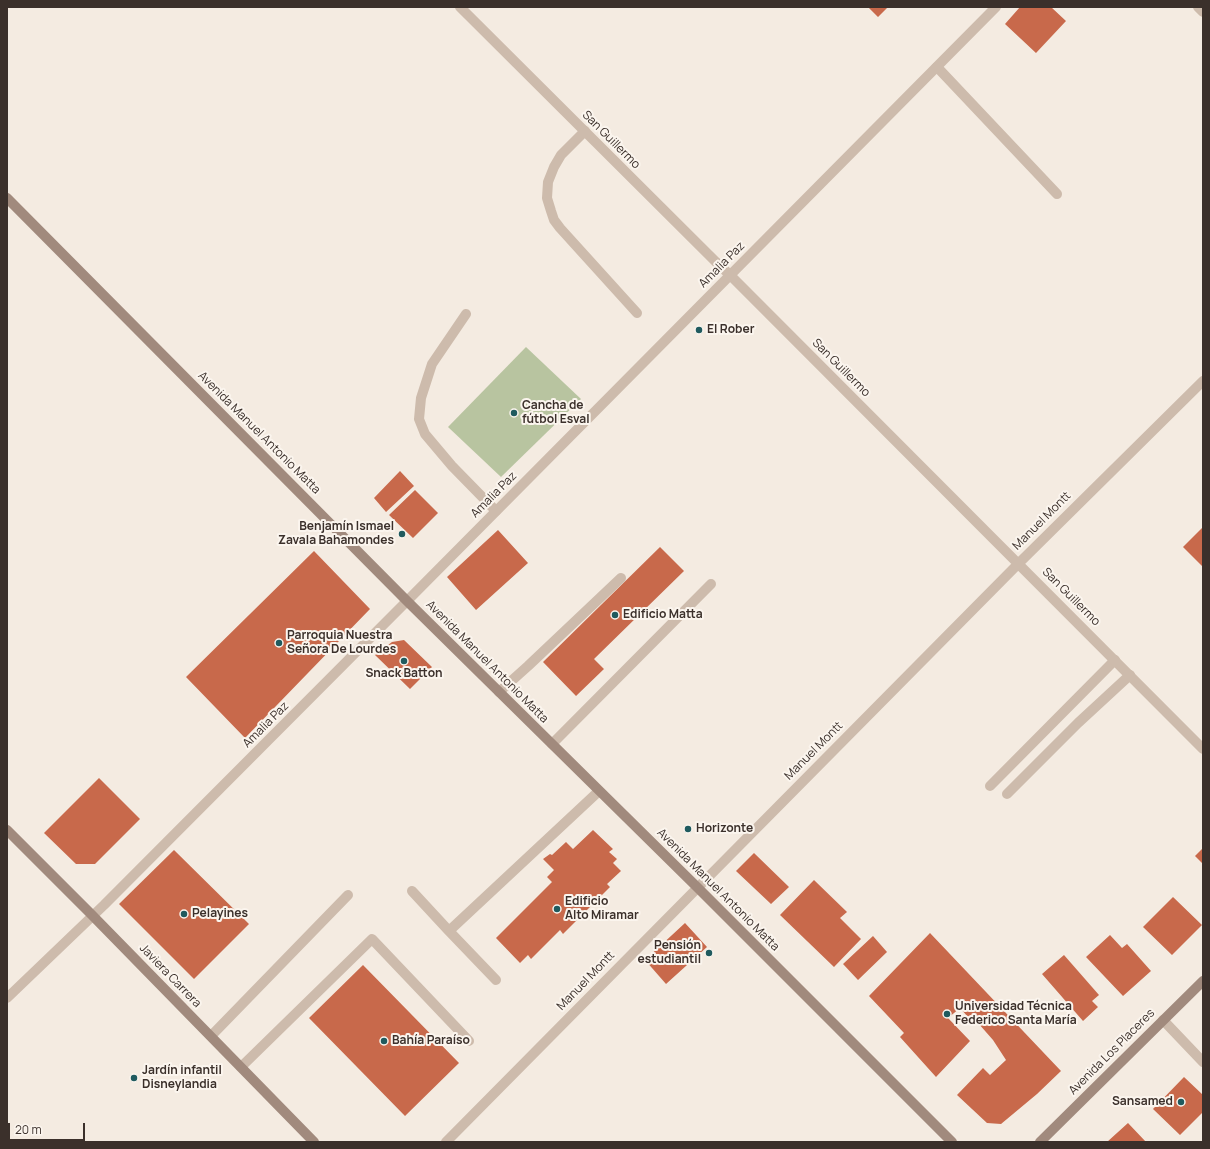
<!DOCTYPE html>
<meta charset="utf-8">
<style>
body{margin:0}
#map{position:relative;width:1210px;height:1149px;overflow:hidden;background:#f4ebe1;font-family:Manrope,sans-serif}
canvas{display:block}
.frame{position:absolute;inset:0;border:8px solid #3b302b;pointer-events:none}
.scale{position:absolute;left:8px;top:1123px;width:77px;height:18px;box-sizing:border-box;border:2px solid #3b302b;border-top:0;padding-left:5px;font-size:12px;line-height:14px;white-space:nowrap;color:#3b302b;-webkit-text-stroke:3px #fbf5ee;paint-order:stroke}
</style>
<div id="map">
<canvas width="1210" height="1149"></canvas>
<div class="frame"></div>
<div class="scale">20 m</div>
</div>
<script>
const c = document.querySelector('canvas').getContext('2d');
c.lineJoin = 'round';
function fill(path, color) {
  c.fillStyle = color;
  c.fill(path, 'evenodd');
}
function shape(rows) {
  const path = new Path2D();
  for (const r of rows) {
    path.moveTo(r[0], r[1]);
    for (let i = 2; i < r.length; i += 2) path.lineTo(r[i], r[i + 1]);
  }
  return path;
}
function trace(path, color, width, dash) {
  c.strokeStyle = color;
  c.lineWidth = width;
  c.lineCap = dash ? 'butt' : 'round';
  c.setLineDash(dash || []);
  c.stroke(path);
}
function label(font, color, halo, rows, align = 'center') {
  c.font = font + ' Manrope,sans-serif';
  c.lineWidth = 4;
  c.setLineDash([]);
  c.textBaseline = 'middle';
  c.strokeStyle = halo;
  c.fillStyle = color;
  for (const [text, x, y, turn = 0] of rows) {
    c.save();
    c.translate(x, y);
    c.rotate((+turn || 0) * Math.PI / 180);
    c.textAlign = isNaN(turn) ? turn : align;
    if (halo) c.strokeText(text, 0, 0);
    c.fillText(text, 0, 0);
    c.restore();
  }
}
fill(shape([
 [526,347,581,399,501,477,448,427]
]), '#b8c4a0');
fill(shape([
 [868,7,888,7,878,17],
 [1020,7,1051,7,1066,21,1036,53,1005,24],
 [400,471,414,486,386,512,374,498],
 [415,490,438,513,413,538,389,515],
 [1203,527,1203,567,1183,547],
 [498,530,528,563,476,610,447,577],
 [660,547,684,571,594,659,604,669,576,696,543,662],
 [314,551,370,609,245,738,186,677],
 [404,640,432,667,410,689,375,655,392,642],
 [99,778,140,819,95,864,76,864,44,833],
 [593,830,613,849,609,852,617,859,613,863,621,871,607,884,610,887,563,934,560,930,531,959,528,955,520,963,496,938,552,882,547,877,554,870,543,859,550,854,552,855,566,842,573,849],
 [1203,848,1203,864,1195,856],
 [174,850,249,924,194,979,119,904],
 [754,853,789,887,771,904,736,871],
 [814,880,847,912,840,918,861,939,834,967,780,915],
 [1173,897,1202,925,1172,955,1143,927],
 [685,923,707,947,666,984,645,960],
 [930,933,1061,1071,1037,1094,1001,1124,987,1123,957,1095,983,1068,990,1075,1006,1060,993,1040,971,1015,968,1017,960,1008,948,1018,970,1041,936,1077,900,1037,904,1033,869,996],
 [1110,935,1122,948,1127,944,1151,971,1123,996,1086,957],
 [873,936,887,952,858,980,843,964],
 [1064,955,1099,995,1092,1001,1098,1007,1083,1021,1042,974],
 [363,965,459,1063,405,1116,309,1018],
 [1184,1077,1203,1095,1203,1112,1180,1135,1153,1109],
 [1128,1123,1146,1142,1107,1142]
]), '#c8694b');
trace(shape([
 [937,67,1057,194],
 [585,131,561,155,554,167,548,182,547,198,551,211,554,220,560,228,637,313],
 [466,314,432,364,421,398,419,419,425,434,452,466,496,511],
 [499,692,528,666,621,578],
 [552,744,711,584],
 [990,786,1115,660],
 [1007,794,1078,723,1130,675],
 [412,891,449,931],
 [496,980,449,931,599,791],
 [1163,1020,1203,1062],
 [211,1036,348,895],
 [241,1067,372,939,469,1041]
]), '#cdbbac', 10);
trace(shape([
 [460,7,716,262,730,275,1203,749],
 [1198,7,1203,12],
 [7,998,104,905,407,601,996,7],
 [446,1142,1019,563,1203,381]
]), '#cdbbac', 10);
trace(shape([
 [7,198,407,601,697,887,952,1142],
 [7,830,92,915,314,1142],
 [1040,1142,1203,981]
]), '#a18a7d', 10);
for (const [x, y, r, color] of [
 [699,330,4,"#1f5a5e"],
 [514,413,4,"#1f5a5e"],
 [402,534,4,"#1f5a5e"],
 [615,615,4,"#1f5a5e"],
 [279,643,4,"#1f5a5e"],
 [404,661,4,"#1f5a5e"],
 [688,829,4,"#1f5a5e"],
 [557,909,4,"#1f5a5e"],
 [184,914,4,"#1f5a5e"],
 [709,953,4,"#1f5a5e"],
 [947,1014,4,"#1f5a5e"],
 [384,1041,4,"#1f5a5e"],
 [134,1078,4,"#1f5a5e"],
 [1181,1102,4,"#1f5a5e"]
]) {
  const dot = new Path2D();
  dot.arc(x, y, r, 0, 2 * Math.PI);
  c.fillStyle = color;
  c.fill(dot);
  trace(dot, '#fbf5ee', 1.5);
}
label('12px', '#3b302b', '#fbf5ee', [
 ["San Guillermo",611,140,45],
 ["Amalia Paz",722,265,-45],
 ["San Guillermo",841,368,45],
 ["Avenida Manuel Antonio Matta",259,433,45],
 ["Amalia Paz",494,495,-45],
 ["Manuel Montt",1042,521,-45],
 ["San Guillermo",1071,597,45],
 ["Avenida Manuel Antonio Matta",487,662,45],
 ["Amalia Paz",266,725,-45],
 ["Manuel Montt",814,751,-45],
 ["Avenida Manuel Antonio Matta",718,890,45],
 ["Javiera Carrera",170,976,46],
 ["Manuel Montt",586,981,-46],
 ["Avenida Los Placeres",1112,1052,-45]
]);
label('bold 12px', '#3b302b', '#fbf5ee', [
 ["El Rober",707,330],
 ["Cancha de",522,406],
 ["fútbol Esval",522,420],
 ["Benjamín Ismael",394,527,"right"],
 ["Zavala Bahamondes",394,541,"right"],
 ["Edificio Matta",623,615],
 ["Parroquia Nuestra",287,636],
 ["Señora De Lourdes",287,650],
 ["Snack Batton",404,674,"center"],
 ["Horizonte",696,829],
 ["Edificio",565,902],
 ["Alto Miramar",565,916],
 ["Pelayines",192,914],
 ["Pensión",701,946,"right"],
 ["estudiantil",701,960,"right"],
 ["Universidad Técnica",955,1007],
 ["Federico Santa María",955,1021],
 ["Bahía Paraíso",392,1041],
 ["Jardín infantil",142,1071],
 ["Disneylandia",142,1085],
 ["Sansamed",1173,1102,"right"]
], 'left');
</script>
